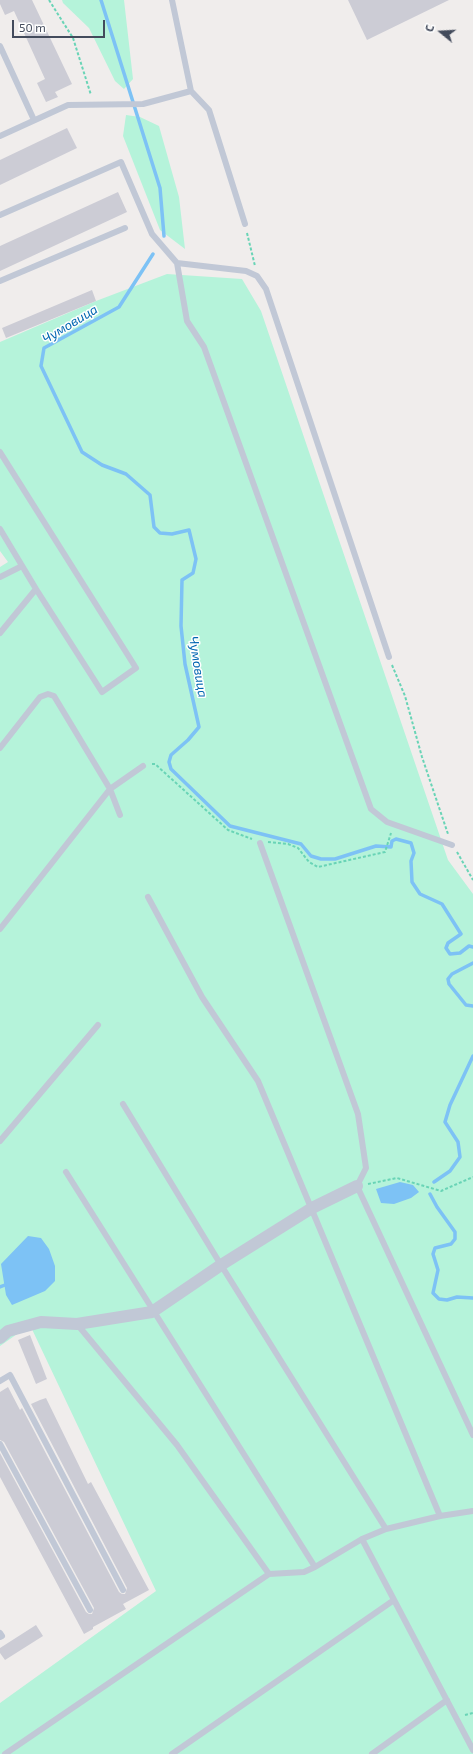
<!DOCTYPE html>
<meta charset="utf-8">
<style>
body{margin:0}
#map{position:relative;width:473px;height:1754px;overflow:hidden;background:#f0edec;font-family:"Exo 2",sans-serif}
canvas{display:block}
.north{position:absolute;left:421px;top:12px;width:40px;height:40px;-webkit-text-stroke:3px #fff;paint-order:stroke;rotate:288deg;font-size:11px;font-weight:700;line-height:16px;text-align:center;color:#434b5c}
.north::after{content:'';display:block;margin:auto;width:14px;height:18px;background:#434b5c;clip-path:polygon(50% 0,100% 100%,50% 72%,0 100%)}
.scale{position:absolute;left:12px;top:20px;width:93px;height:18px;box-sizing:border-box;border:2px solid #434b5c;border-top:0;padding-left:5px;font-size:12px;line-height:14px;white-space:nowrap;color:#434b5c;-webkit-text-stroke:3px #fff;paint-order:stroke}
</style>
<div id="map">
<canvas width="473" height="1754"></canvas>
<div class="north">С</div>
<div class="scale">50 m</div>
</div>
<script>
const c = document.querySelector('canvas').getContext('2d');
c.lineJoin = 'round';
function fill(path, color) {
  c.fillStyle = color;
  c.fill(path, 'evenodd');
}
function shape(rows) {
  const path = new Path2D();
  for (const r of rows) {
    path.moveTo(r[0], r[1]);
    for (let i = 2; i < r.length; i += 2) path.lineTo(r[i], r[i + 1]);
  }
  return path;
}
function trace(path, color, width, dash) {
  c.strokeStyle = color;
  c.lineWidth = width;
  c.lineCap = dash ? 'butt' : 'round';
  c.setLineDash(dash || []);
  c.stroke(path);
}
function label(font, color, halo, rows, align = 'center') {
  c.font = font + ' "Exo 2",sans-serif';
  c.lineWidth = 3;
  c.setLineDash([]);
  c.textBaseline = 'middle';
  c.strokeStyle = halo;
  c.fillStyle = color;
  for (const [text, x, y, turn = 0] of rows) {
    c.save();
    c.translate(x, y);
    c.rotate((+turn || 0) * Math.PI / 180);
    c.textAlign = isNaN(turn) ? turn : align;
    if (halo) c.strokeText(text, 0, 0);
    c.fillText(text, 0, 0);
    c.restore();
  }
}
fill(shape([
 [62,0,124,0,133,79,124,89,115,81,89,28,63,3],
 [126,115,140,117,159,126,179,197,185,249,160,230,123,136],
 [167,274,242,279,261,311,448,860,473,894,473,1754,0,1754,0,1703,156,1591,30,1325,0,1346,0,567,8,562,0,551,0,342,96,301]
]), '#b5f3da');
fill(shape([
 [400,1182,413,1185,419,1192,411,1198,394,1204,381,1203,376,1189],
 [28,1236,41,1238,49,1249,55,1266,55,1281,45,1291,12,1305,6,1295,1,1264]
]), '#7dc2f5');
trace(shape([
 [101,0,160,188,164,236],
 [153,254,119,307,44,348,41,366,82,452,102,465,126,474,150,495,154,527,160,533,172,534,189,530,196,559,193,573,182,580,181,626,185,664,199,727,188,740,171,755,169,762,171,769,230,826,301,844,311,856,321,859,335,859,376,846,391,847,392,841,396,839,411,843,414,853,411,861,412,882,420,894,442,904,461,934,448,943,446,948,450,954,460,953,469,946,473,947],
 [473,963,452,974,448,979,449,984,466,1005,473,1006],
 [434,1182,450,1171,460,1157,458,1142,445,1122,450,1105,473,1056],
 [430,1194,437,1207,455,1232,455,1239,451,1244,435,1248,433,1254,438,1270,433,1293,439,1299,447,1300,457,1297,473,1298],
 [0,1287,5,1285]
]), '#7dc2f5', 3.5);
fill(shape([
 [0,0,32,0,72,84,55,92,58,97,46,102,37,83,45,79,14,11,5,15,0,4],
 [348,0,449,0,367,40],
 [67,128,77,148,0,185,0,160],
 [118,192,127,212,0,271,0,246],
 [92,290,96,301,6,338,2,328],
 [30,1335,47,1379,36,1384,18,1340],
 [8,1387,20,1410,22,1408,119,1592,122,1594,125,1594,127,1588,31,1404,40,1400,46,1398,88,1484,91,1482,149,1590,123,1604,126,1609,93,1627,93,1629,84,1634,0,1477,0,1453,86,1612,89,1614,92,1614,94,1608,4,1442,0,1440,0,1392],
 [36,1625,43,1636,5,1660,0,1653,0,1648]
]), '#ccccd5');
trace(shape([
 [49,0,73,38,91,95],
 [247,233,255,266],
 [392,665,405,696,422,757,448,834],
 [152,764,155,764,228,830,252,839],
 [268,842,288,844,298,848,309,862,318,867,385,852,391,833],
 [457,852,473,880],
 [368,1184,397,1178,441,1191,473,1177],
 [465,1715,473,1713]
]), '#69d4b6', 2, [3, 2]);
trace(shape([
 [172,0,191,91,209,110,245,224],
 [0,46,34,120],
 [0,136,68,105,143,104,191,91],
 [0,215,121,162,152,234,177,263,246,271,257,276,266,289,389,657],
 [177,263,187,321,204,347,371,809,387,822,452,845],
 [0,281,125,228],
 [0,452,136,668,102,692,36,589],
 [0,529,36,589,0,633],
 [0,577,22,566],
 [0,748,40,697,48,694,54,696,110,789,120,815],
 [260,843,358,1114,366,1168,357,1186,473,1435],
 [148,897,202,997,258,1081,440,1516],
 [0,929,110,789,143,766],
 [123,1104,221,1265,386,1529],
 [0,1141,98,1025],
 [66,1172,315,1567],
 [77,1324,177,1445,269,1574,304,1572,315,1567,362,1539,386,1529,440,1516,473,1511],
 [0,1381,10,1375,123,1590],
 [0,1444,90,1610],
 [362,1539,473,1750],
 [0,1633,2,1636,0,1637],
 [5,1754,269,1574],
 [172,1754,394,1600],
 [372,1754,447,1700]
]), '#c1c8d6', 6);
trace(shape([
 [0,1338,8,1331,41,1322,77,1324,152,1312,221,1265,312,1208,357,1186]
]), '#c1c8d6', 12);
label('italic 13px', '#0066b1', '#fff', [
 ["Чумовица",70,324,-31],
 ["Чумовица",198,667,81]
]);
</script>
